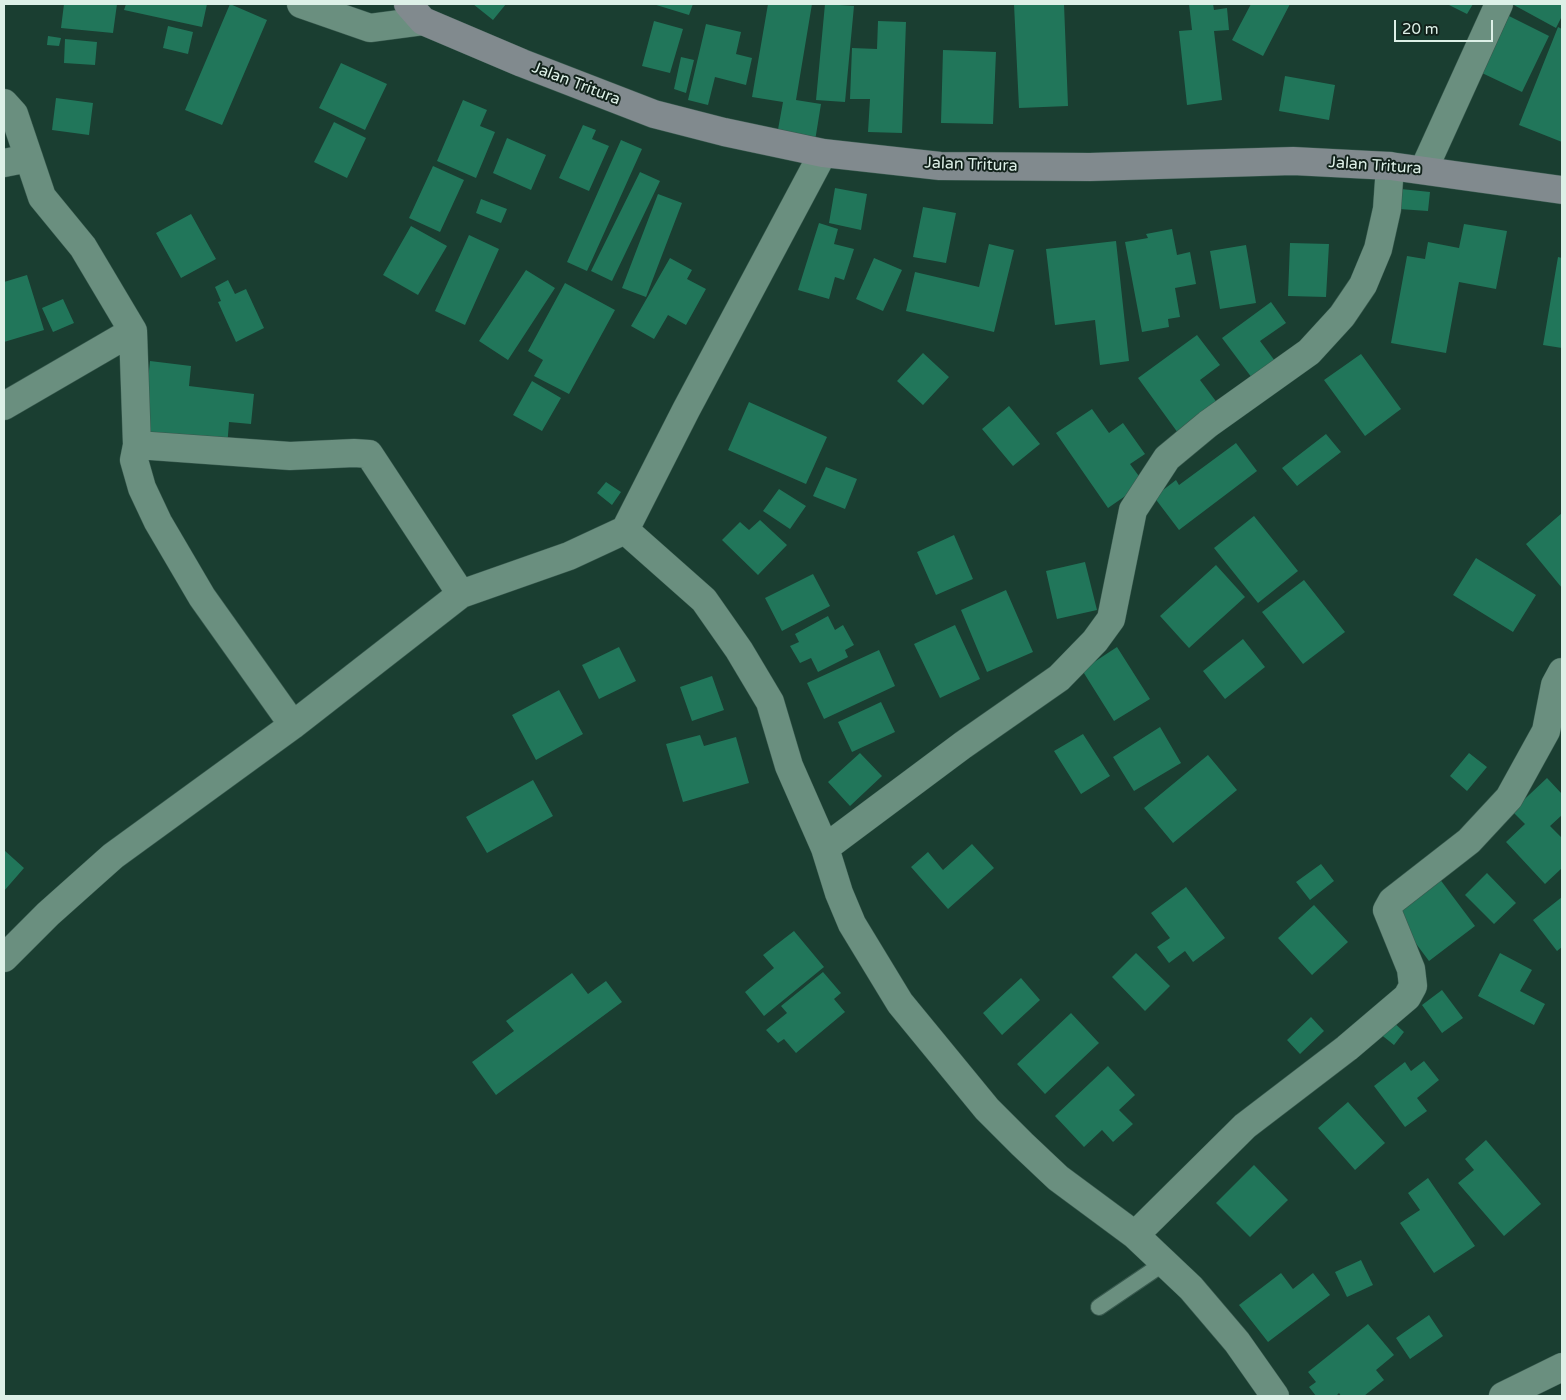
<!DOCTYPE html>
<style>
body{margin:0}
#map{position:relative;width:1566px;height:1400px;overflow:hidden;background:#1a3e31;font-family:"Varela Round",sans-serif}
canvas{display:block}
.frame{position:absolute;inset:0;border:5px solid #ddf0e7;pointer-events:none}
.scale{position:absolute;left:1394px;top:20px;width:99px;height:22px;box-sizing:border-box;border:2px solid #ddf0e7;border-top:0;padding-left:6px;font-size:15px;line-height:18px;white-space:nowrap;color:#ddf0e7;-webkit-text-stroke:4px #12221b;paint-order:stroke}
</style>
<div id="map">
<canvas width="1566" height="1400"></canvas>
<div class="frame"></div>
<div class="scale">20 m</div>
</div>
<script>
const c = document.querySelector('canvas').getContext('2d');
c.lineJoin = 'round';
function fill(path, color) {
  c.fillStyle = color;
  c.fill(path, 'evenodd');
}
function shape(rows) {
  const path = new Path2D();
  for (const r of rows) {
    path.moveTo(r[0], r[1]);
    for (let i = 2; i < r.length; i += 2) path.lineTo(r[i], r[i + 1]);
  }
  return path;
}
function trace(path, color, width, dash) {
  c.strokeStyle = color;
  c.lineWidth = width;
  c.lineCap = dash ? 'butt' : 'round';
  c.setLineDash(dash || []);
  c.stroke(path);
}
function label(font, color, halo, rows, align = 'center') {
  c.font = font + ' "Varela Round",sans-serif';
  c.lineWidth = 4;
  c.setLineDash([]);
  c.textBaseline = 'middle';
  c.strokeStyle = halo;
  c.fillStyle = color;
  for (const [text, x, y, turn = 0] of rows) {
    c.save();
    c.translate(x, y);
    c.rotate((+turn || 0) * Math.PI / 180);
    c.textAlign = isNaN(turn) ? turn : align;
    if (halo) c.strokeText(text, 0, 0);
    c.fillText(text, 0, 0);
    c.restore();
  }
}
fill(shape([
 [64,4,117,4,113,33,61,28],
 [126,4,207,4,202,27,124,10],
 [230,4,267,20,222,125,185,110],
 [473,4,506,4,493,20],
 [653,4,693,4,689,15],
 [768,4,812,4,796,100,821,104,815,141,777,135,783,102,752,97],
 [825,4,854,6,845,102,816,100],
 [1014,4,1064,4,1068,106,1019,108],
 [1189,4,1213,4,1214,10,1227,8,1229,30,1214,31,1222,100,1187,105,1179,31,1192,30],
 [1251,4,1290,4,1263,56,1232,40],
 [1447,4,1473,4,1467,14],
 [1512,4,1562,4,1562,16,1556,28],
 [1509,16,1549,36,1522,92,1482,73],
 [654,21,683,29,670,73,642,66],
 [878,21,906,22,902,133,868,132,870,99,850,99,852,48,877,49],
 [706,24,741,32,736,54,752,58,746,85,715,77,708,105,688,100],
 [168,26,193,32,188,54,163,48],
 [1558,27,1562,29,1562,142,1519,125],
 [48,36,61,38,59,46,47,45],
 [65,39,97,42,95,65,64,63],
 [943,50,996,52,993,124,941,123],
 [681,57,694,60,686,93,674,89],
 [341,63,387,84,365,130,319,108],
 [1285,76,1335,85,1329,120,1279,111],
 [56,98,93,103,89,135,52,130],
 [463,100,487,110,480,126,495,132,476,178,437,161],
 [334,122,366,138,347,178,314,162],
 [583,125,596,130,592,139,609,146,589,191,559,178],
 [507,138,546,155,531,190,493,173],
 [621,140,642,149,587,271,567,262],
 [433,166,464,180,440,232,409,218],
 [640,172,660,181,612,281,591,271],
 [835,188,867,194,861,230,829,223],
 [1401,189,1430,192,1428,211,1399,209],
 [658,194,682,203,646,297,622,288],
 [481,199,507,209,501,223,476,213],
 [923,207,956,213,946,263,913,257],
 [191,214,216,259,181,278,156,233],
 [819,223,838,229,834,244,854,249,844,280,835,277,829,299,798,290],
 [1464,224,1507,231,1496,289,1459,282,1446,353,1391,343,1407,256,1425,259,1428,242,1459,248],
 [411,226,447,246,418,295,383,275],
 [1172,229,1177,255,1190,252,1196,284,1175,288,1180,317,1168,319,1169,327,1142,332,1125,242,1148,238,1146,234],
 [469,235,499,249,465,325,435,311],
 [1116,241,1129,361,1100,365,1095,320,1055,325,1046,249],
 [1290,243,1329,244,1326,297,1288,296],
 [989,244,1014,250,994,332,906,311,915,272,979,287],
 [1246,245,1256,303,1220,309,1210,251],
 [1558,257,1562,258,1562,348,1543,345],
 [670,258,692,270,687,279,706,289,686,325,668,315,654,339,631,326],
 [874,258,902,270,883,311,856,299],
 [526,270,555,288,508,360,479,341],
 [27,275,44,330,4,342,4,282],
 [228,280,235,294,246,289,264,328,236,342,218,302,221,301,215,287],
 [565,283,615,310,569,394,534,376,543,360,528,351],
 [63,299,74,323,53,332,42,308],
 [1271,302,1286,323,1260,341,1278,365,1255,382,1222,338],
 [1197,335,1220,365,1200,380,1218,404,1178,433,1138,378],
 [923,353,949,377,923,405,897,381],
 [1361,354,1401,409,1365,436,1324,380],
 [150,361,191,366,189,386,254,394,251,424,229,422,227,448,142,439],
 [532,381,561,398,542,431,513,415],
 [749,402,827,437,806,484,728,450],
 [1009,406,1040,444,1013,466,982,429],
 [1092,409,1109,433,1123,423,1145,454,1130,464,1144,483,1108,508,1056,433],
 [1326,434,1341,452,1297,486,1282,468],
 [1236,443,1257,471,1179,530,1154,497,1176,480,1179,485],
 [826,467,857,479,845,509,813,496],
 [606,482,621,492,612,505,597,493],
 [779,489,806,506,790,529,763,511],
 [1562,513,1562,588,1526,544],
 [1254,516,1298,571,1258,603,1214,548],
 [760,520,787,545,758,575,722,540,740,522,749,530],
 [954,535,973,579,936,595,917,552],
 [1476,558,1536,595,1513,632,1453,595],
 [1085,562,1097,610,1057,619,1046,571],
 [1216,565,1245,597,1189,648,1160,616],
 [813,574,830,606,782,631,765,598],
 [1304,580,1345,632,1303,664,1262,612],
 [1006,590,1033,652,987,672,961,610],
 [828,616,835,630,843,625,854,645,845,650,848,657,818,672,811,658,800,663,790,646,799,642,795,634],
 [955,625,980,679,940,698,914,644],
 [1243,639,1265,667,1225,699,1203,671],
 [619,647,636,681,599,699,582,665],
 [1117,647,1150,699,1114,721,1082,670],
 [879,650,895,686,824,719,807,683],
 [712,676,724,710,692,721,680,687],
 [559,690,583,734,536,760,512,715],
 [881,702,895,732,852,752,838,722],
 [1160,727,1181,763,1134,791,1113,757],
 [1083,734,1110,776,1081,794,1054,751],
 [700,735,704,746,736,737,749,783,683,802,666,744],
 [860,753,882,776,850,806,828,782],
 [1469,753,1487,767,1467,791,1450,776],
 [1208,755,1237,790,1173,843,1144,808],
 [1547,778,1562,794,1562,815,1550,826,1562,838,1562,868,1545,884,1506,842,1525,824,1512,811],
 [533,780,553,816,487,853,466,817],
 [972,844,994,868,948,909,911,867,928,852,943,870],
 [4,850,24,868,4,891],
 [1321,864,1334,881,1310,900,1296,882],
 [1487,873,1516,903,1494,924,1465,895],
 [1439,878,1475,926,1429,961,1393,913],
 [1186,887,1225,938,1193,962,1185,951,1169,963,1157,947,1170,938,1151,913],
 [1562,897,1562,947,1557,951,1533,920],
 [1314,905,1348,942,1312,975,1278,938],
 [794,931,824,967,764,1016,745,992,774,968,763,955],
 [1136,953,1170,986,1145,1011,1112,977],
 [1500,953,1532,970,1520,991,1545,1004,1534,1025,1478,996],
 [823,972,841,993,834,999,845,1012,796,1053,784,1039,778,1043,766,1030,787,1013,781,1006],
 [572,973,588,994,606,981,622,1002,496,1095,472,1062,514,1031,506,1021],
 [1021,978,1040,1000,1002,1035,983,1013],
 [1442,990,1463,1018,1442,1033,1422,1005],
 [1071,1013,1099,1043,1045,1094,1017,1064],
 [1311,1017,1324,1031,1300,1054,1287,1040],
 [1390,1019,1404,1032,1394,1045,1379,1033],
 [1424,1061,1439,1080,1417,1098,1427,1111,1405,1127,1374,1086,1405,1062,1411,1071],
 [1108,1066,1135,1095,1119,1110,1133,1124,1113,1142,1102,1130,1084,1147,1055,1116],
 [1348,1102,1385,1143,1355,1170,1318,1128],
 [1486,1140,1541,1204,1504,1236,1458,1183,1474,1170,1465,1159],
 [1254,1165,1288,1200,1250,1237,1216,1203],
 [1428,1178,1475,1246,1434,1273,1400,1223,1420,1210,1408,1193],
 [1361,1260,1373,1285,1347,1297,1335,1272],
 [1281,1273,1293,1289,1313,1273,1330,1295,1268,1342,1239,1305],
 [1429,1315,1443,1336,1410,1359,1396,1338],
 [1368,1324,1394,1355,1376,1370,1384,1380,1364,1396,1341,1396,1339,1393,1336,1396,1316,1396,1309,1387,1316,1382,1308,1372]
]), '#21765a');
const lane = shape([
 [1099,1307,1164,1263]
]);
const street = shape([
 [301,4,370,28,423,21],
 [4,103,14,114,42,197,83,247,133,331],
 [4,163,29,158],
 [1424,169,1499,4],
 [4,406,133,331,137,445,290,456,354,453,369,454,461,594],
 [137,445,134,460,142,488,158,522,202,597,293,725,461,594,569,556,625,530,686,410,823,153],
 [625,530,704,600,739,650,770,702,789,766,825,848,839,893,852,924,900,1003,987,1109,1022,1144,1058,1178,1135,1235,1191,1288,1237,1342,1275,1396],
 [825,848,963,745,1059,678,1095,641,1111,619,1133,510,1167,458,1208,424,1309,352,1342,316,1363,285,1378,249,1387,209,1390,166],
 [4,958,48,914,113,856,293,725],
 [1135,1235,1245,1126,1347,1048,1407,997,1413,986,1411,969,1387,910,1392,901,1469,841,1509,798,1546,731,1555,685,1562,672],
 [1503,1396,1562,1367]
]);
const secondary = shape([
 [408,4,423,21,522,63,654,114,724,132,823,153,940,166,1090,167,1293,161,1390,166,1562,190]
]);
trace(lane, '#395a4f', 18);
trace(street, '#395a4f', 29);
trace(secondary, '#395a4f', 29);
trace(lane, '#6a8f7f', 16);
trace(street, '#6a8f7f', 28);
trace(secondary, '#818a8e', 28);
label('16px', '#ddf0e7', '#12221b', [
 ["Jalan Tritura",576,84,21],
 ["Jalan Tritura",971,165,2],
 ["Jalan Tritura",1375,166,4]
]);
</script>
